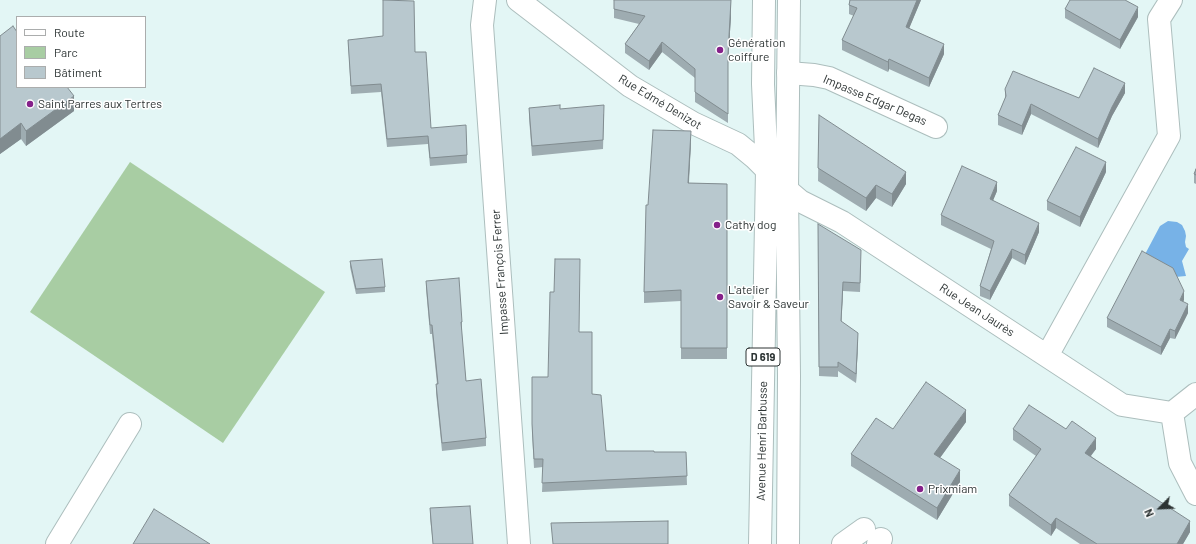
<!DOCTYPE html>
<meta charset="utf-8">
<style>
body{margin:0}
#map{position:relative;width:1196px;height:544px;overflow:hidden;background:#e3f6f5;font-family:Barlow,sans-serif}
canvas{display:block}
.legend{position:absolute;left:16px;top:16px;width:130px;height:72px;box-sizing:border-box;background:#fff;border:1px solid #abadad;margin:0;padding:5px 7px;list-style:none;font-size:12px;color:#2c3333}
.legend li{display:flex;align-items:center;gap:8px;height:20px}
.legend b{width:20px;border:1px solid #abadad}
.north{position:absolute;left:1140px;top:488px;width:40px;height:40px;-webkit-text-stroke:3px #fff;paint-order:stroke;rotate:246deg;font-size:11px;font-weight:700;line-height:16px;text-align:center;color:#2c3333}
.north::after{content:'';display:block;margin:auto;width:14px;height:18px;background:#2c3333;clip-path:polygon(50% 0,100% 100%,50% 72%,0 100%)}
</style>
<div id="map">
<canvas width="1196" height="544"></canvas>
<ul class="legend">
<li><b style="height:5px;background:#fff"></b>Route</li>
<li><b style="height:11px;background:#a8cda3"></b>Parc</li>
<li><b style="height:11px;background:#b8c8ce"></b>Bâtiment</li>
</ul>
<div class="north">N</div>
</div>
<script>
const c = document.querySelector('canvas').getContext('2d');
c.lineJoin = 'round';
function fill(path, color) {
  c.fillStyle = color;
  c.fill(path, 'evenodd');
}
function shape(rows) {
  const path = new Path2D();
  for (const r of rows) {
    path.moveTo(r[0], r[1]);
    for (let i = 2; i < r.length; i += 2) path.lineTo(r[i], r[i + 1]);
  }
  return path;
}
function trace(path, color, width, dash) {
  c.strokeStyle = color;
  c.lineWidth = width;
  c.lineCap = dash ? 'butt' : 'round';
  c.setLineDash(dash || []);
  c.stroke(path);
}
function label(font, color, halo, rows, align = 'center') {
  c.font = font + ' Barlow,sans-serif';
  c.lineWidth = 3;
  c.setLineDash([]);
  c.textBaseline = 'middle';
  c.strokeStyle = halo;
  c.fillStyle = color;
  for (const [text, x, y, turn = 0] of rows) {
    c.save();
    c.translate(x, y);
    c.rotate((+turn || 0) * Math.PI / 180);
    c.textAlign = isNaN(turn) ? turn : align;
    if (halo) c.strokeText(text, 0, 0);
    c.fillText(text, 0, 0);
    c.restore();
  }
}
fill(shape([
 [130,162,325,292,223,443,30,312]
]), '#a8cda3');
fill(shape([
 [1168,221,1177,222,1182,225,1185,231,1186,236,1185,242,1186,247,1189,249,1182,261,1186,276,1175,277,1142,260,1160,226]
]), '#77b2e7');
const minor = shape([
 [485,0,482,25,519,544],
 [518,0,630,86,693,123,738,144,755,158,787,190,800,201,842,222,1122,405,1172,413,1196,394],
 [788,73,814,75,829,78,936,127],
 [1047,356,1169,136,1159,19,1171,0],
 [1172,413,1180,463,1196,494],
 [57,544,130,424],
 [843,544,864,529],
 [878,544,881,539]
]);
const major = shape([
 [760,544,767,170,763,84,764,0],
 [788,544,789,376,787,190,789,0]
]);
trace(minor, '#acbebd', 24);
trace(major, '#acbebd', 24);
trace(minor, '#fff', 22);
trace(major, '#fff', 22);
fill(shape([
 [614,0,731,0,731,16,728,63,728,123,695,102,695,78,662,52,649,70,625,53,625,44,639,24,614,18],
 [850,0,921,0,909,28,944,54,929,87,889,69,888,72,842,50,842,40,854,16,849,14,849,5],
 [1065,9,1138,17,1120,49,1065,18],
 [0,36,74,111,26,146,21,139,0,154],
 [348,40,415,52,431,128,467,155,467,163,430,166,428,144,387,147,381,92,351,94],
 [1005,89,1079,98,1125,93,1112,116,1098,148,1031,114,1022,135,998,125,998,115,1005,99],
 [529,108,560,109,604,114,603,149,532,156,529,118],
 [819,115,906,184,892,207,876,198,866,211,818,181],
 [691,142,689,183,727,184,727,359,681,359,681,301,644,303,644,292,648,205],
 [1196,169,1196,184,1194,183,1194,174],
 [1106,172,1080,227,1047,210,1047,201],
 [997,191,993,200,1039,232,1025,265,1012,258,990,300,980,296,980,286,991,249,941,225,941,215],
 [818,224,861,266,860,292,843,291,841,322,858,343,856,383,838,371,838,377,819,376],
 [350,261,385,287,385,292,356,294,350,267],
 [426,281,462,322,462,330,461,330,466,381,486,438,486,446,442,451,436,393,436,384,437,384,432,334,430,334,426,289],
 [1184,300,1183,301,1188,313,1175,339,1170,338,1161,355,1107,327,1107,318],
 [579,332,592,394,606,451,654,452,686,452,687,485,542,492,543,467,534,468,532,433,532,377,548,377],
 [966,422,940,458,960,482,937,520,851,466,851,454,893,429],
 [1013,429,1066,429,1096,449,1091,456,1190,532,1183,544,1080,544,1056,528,1051,536,1009,506,1009,495,1036,456,1013,440],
 [430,508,473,544,433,544,430,518]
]), '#9eacb1');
fill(shape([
 [731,0,731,16,728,63,728,123,728,54],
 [917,0,921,0,906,36,906,27],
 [1138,7,1138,17,1120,49,1120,40],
 [662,42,662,52,649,70,649,61],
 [944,44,944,54,929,87,929,78],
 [889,59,889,69,888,72,888,62],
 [1125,83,1125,93,1112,116,1098,148,1098,139,1112,107],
 [74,96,74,111,26,146,26,131],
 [1031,104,1031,114,1022,135,1022,126],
 [21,123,21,139,0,154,0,139],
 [691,131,691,142,688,194,688,183],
 [1106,162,1106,172,1080,227,1080,217],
 [906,172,906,184,892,207,892,194],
 [997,182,997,191,990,208,990,199],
 [876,185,876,198,866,211,866,198],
 [1039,223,1039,232,1025,265,1025,255],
 [1012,249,1012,258,990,300,990,291],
 [843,282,843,291,841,331,841,321],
 [1184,291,1184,300,1180,308,1180,300],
 [1188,304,1188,313,1175,339,1175,331],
 [1170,329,1170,338,1161,355,1161,347],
 [858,333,858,343,856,383,856,374],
 [966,410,966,422,934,466,934,454],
 [1096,438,1096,449,1085,463,1085,453],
 [960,470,960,482,937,520,937,508],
 [1056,518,1056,528,1051,536,1051,525],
 [1190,521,1190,532,1183,544,1177,544]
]), '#818c90');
const building = shape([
 [383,0,414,1,415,52,426,52,431,128,466,125,467,155,430,158,428,136,387,139,381,84,351,86,348,40,383,36,383,0],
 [614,0,731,0,728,54,728,114,695,92,695,69,662,42,649,61,625,44,645,16,614,9,614,0],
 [850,0,917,0,906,27,944,44,929,78,889,59,888,62,842,40,857,8,849,5,850,0],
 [1070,0,1125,0,1138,7,1120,40,1065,9,1070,0],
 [13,26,17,32,17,87,67,87,74,96,26,131,21,123,0,139,0,36,13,26],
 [1094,68,1125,83,1112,107,1098,139,1031,104,1022,126,998,115,1006,96,1005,89,1013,71,1079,98,1094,68],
 [560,105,560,109,604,105,603,140,532,146,529,108,560,105],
 [819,115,906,172,892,194,876,185,866,198,818,168,819,115],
 [653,130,691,131,688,183,727,184,727,348,681,348,681,290,644,292,646,205,648,205,653,130],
 [1076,147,1106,162,1080,217,1047,201,1076,147],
 [962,166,997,182,990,199,1039,223,1025,255,1012,249,990,291,980,286,994,241,941,215,962,166],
 [1196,169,1196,175,1194,174,1196,169],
 [818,224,861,250,860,283,843,282,841,321,858,333,856,374,838,362,838,367,819,367,818,224],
 [1142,251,1173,268,1184,291,1180,300,1188,304,1175,331,1170,329,1161,347,1107,318,1142,251],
 [382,259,385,287,356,289,350,261,382,259],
 [555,259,580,259,579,332,592,332,592,394,601,395,606,451,654,451,654,452,686,452,687,476,542,483,543,459,534,459,532,424,532,377,548,377,550,292,554,292,555,259],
 [459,278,462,322,461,322,466,381,481,379,486,438,442,443,436,384,438,384,432,325,430,325,426,281,459,278],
 [926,382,966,410,934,454,960,470,937,508,851,454,876,418,893,429,926,382],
 [1029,405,1066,429,1072,421,1096,438,1085,453,1190,521,1177,544,1097,544,1056,518,1051,525,1009,495,1041,449,1013,429,1029,405],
 [470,506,473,544,433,544,430,508,470,506],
 [154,509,210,544,133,544,154,509],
 [668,521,668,544,553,544,551,523,668,521]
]);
fill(building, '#b8c8ce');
trace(building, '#818c90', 1);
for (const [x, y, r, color] of [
 [720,50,4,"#85218a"],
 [30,104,4,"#85218a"],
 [717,225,4,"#85218a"],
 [720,297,4,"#85218a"],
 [920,489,4,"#85218a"]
]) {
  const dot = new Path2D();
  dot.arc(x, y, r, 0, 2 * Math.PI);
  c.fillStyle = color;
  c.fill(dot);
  trace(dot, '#fff', 1.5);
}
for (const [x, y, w] of [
 [763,357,34]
]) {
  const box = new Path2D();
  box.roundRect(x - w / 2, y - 9, w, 18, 3);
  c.fillStyle = '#fff';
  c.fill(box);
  trace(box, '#2c3333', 1);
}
label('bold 11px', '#2c3333', null, [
 ["D 619",763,357]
]);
label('12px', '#2c3333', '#fff', [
 ["Génération",728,43],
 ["coiffure",728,57],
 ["Saint Parres aux Tertres",38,104],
 ["Cathy dog",725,225],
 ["L'atelier",728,290],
 ["Savoir & Saveur",728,304],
 ["Prixmiam",928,489]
], 'left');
label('12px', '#2c3333', '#fff', [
 ["Impasse Edgar Degas",875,100,23],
 ["Rue Edmé Denizot",660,102,31],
 ["Impasse François Ferrer",500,272,-94],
 ["Rue Jean Jaurès",977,310,33],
 ["Avenue Henri Barbusse",762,441,-89]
]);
</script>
